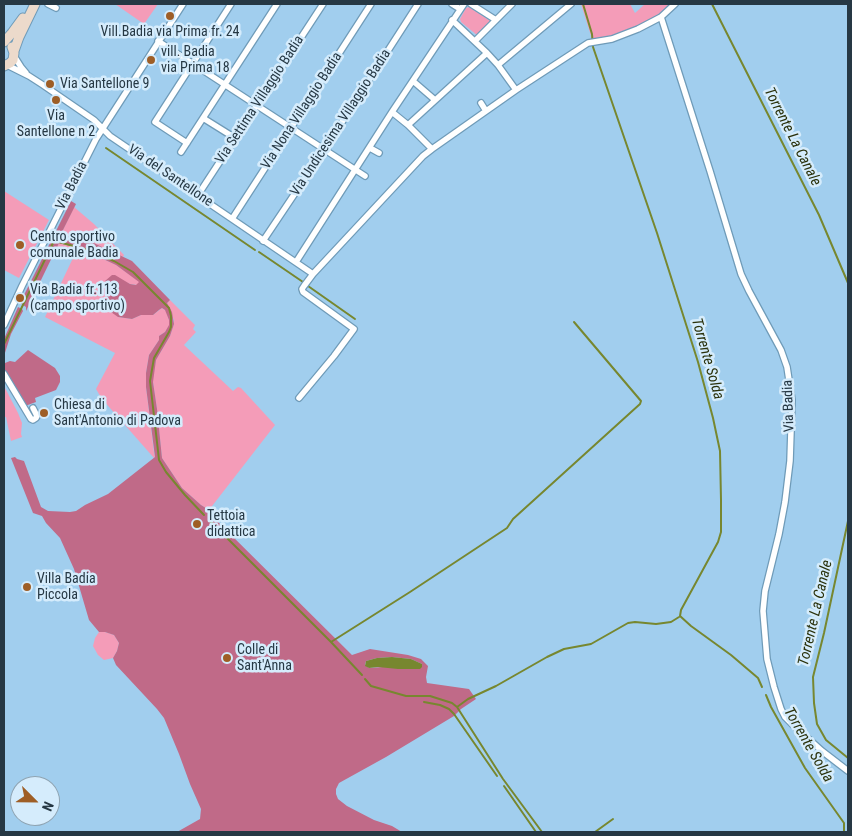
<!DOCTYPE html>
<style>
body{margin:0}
#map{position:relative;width:852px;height:836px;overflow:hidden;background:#a1ceee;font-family:"Roboto Condensed",sans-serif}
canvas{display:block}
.frame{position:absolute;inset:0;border:5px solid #263844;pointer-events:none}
.north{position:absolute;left:10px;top:776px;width:50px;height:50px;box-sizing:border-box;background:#d5ecfc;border:1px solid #8fa4b2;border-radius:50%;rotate:113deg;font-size:14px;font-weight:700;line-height:20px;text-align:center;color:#263844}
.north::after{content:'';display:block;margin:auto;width:18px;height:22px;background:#9e5e26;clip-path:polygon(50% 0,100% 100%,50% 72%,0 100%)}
</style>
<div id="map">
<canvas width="852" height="836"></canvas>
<div class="frame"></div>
<div class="north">N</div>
</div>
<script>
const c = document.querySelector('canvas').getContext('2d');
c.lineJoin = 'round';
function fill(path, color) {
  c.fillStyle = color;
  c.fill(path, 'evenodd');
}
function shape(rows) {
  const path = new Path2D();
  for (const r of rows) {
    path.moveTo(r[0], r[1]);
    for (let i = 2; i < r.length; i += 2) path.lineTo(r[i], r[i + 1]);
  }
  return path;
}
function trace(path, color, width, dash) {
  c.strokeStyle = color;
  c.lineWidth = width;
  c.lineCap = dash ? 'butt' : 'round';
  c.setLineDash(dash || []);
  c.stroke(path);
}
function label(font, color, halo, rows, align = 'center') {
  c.font = font + ' "Roboto Condensed",sans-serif';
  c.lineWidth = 5;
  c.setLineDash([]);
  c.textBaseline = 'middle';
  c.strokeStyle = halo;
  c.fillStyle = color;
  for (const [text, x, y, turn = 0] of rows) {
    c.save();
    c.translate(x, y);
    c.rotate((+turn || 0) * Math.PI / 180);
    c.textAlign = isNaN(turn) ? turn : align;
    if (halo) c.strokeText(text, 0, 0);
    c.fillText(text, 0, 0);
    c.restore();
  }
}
fill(shape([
 [115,4,158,4,144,24],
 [581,4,630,4,635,13,645,4,670,4,657,16,635,28,612,36,592,39],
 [469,7,492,22,478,36,461,22,460,19,466,8],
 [4,191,49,220,19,278,4,270],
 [74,207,94,224,124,255,123,257,85,239,67,236,61,234],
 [59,243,84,250,116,265,140,282,137,285,130,284,123,281,105,281,107,298,118,317,132,319,141,315,153,315,162,308,166,311,169,320,169,326,165,332,159,336,159,340,149,355,146,373,146,387,154,453,155,457,154,458,102,399,96,389,115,353,45,317,73,258,68,252,57,247],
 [170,300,195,325,193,329,196,332,184,345,233,391,238,387,241,388,275,425,209,510,201,505,182,488,162,458,157,409,153,382,153,377,156,360,170,336,174,324,174,320,167,303],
 [4,386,18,413,22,423,21,434,22,437,11,441,6,417,4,417],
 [99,632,105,632,114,635,119,643,117,651,113,658,104,660,98,655,93,646,95,638]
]), '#f49cb8');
fill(shape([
 [71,201,76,204,61,234,67,236,77,236,85,239,132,261,170,300,167,303,172,312,174,324,170,336,156,360,153,382,157,409,162,458,182,488,201,505,209,510,214,518,352,655,370,649,408,655,421,659,428,666,426,677,427,683,469,689,476,699,461,709,454,716,386,757,339,783,336,789,336,794,338,799,347,806,374,820,392,826,402,832,177,832,200,819,201,809,190,784,179,754,164,718,157,709,116,665,113,658,117,651,119,643,114,635,105,632,99,632,89,620,74,569,60,538,46,523,42,516,33,513,11,458,15,457,17,459,24,461,41,507,48,511,70,512,76,511,85,505,108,494,155,457,146,387,146,373,149,355,159,340,159,336,165,332,169,325,169,320,165,310,162,308,159,310,153,315,141,315,132,319,118,317,111,312,106,304,107,298,105,281,112,275,115,275,130,284,136,285,139,282,116,265,84,250,59,243,26,311,26,307,20,303],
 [392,657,411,659,422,664,369,668,365,665,366,661,377,658],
 [18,307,22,309,23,311,11,334,4,356,4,339],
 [28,350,55,368,60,376,60,382,56,390,35,398,36,402,25,406,4,371,4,366,5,363,10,361,15,362]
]), '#c06a88');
fill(shape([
 [392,657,411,659,422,664,422,667,420,669,398,669,378,667,369,668,365,666,366,661,377,658]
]), '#77872f');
trace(shape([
 [583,4,592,34,593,47,657,233,698,362,713,418,720,451,721,500,721,532,718,542,681,610,680,616,691,626,731,655,758,678,762,687],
 [712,4,819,215,848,283],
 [106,148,255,250],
 [55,241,92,251,114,261,133,272,169,308,171,316,171,327,169,332,154,358,150,381,158,451,159,460,166,472,185,495,204,515],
 [259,252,303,282],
 [308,286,355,319],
 [4,344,54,241],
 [210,521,331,642,362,675],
 [848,521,824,633,813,677,814,703,817,724,826,740,848,758],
 [331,642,410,592,507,528,513,519,640,404,641,401,574,322],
 [365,679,371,686,406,696,430,696,452,703,457,707,503,779,542,832],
 [766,695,771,707,805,768,844,823,844,832],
 [424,702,440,705,449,709,454,714,497,776],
 [457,707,468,699,496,686,547,657,564,649,591,644,628,623,635,622,656,624,671,622,679,617],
 [504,786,536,832],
 [595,832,613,819]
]), '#77872f', 2);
const minor = shape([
 [48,4,56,8],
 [452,4,460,9],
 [471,4,496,20],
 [661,17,710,171,741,274,749,291,781,350,787,367,792,400,790,461,785,502,779,534,765,591,763,611,767,659,774,687,781,709,785,717,792,724,822,751,848,771],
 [452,20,487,53,498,65,516,90],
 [158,41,365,176],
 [475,41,512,4],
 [14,56,21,67,26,73],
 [7,65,29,76,43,85,94,120,110,136,313,274,423,156,432,149,516,90,588,43,612,39,638,29,661,17,675,4],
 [498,65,571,4],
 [413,81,435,100],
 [481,103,486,111],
 [392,112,408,125,432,149],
 [203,118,235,138],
 [408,125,487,53],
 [187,143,155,122,231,4],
 [370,148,379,153],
 [181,152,277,4],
 [198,195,323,4],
 [232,219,371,4],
 [263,241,324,150,418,4],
 [296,262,392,112,464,4],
 [4,325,22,286,96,139,183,4],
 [4,374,31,419,33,420,36,418,37,416,33,408],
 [299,398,334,356,354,329,303,292,302,289,304,286,313,274]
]);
const secondary = shape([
 [4,42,12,33,23,18],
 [14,51,19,37,35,4],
 [4,66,10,63,13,60,14,53,12,47]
]);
trace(minor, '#6f9bb8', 8);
trace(secondary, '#6f9bb8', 11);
trace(minor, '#fff', 5.5);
trace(secondary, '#ecdacb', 9);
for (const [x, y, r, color] of [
 [170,16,5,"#9e5e26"],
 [151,60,5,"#9e5e26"],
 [50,84,5,"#9e5e26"],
 [56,100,5,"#9e5e26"],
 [20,245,5,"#9e5e26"],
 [20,298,5,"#9e5e26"],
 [44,413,5,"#9e5e26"],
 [197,524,5,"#9e5e26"],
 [27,587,5,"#9e5e26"],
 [227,658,5,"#9e5e26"]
]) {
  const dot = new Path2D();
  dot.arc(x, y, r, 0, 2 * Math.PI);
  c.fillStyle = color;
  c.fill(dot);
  trace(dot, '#d5ecfc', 2);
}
label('14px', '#263844', '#d5ecfc', [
 ["Vill.Badia via Prima fr. 24",170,32,"center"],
 ["vill. Badia",161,52],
 ["via Prima 18",161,68],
 ["Via Santellone 9",60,84],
 ["Via",56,116,"center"],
 ["Santellone n 2",56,132,"center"],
 ["Centro sportivo",30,237],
 ["comunale Badia",30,253],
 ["Via Badia fr.113",30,290],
 ["(campo sportivo)",30,306],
 ["Chiesa di",54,405],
 ["Sant'Antonio di Padova",54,421],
 ["Tettoia",207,516],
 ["didattica",207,532],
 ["Villa Badia",37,579],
 ["Piccola",37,595],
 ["Colle di",237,650],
 ["Sant'Anna",237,666]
], 'left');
label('14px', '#263844', '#d5ecfc', [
 ["Via Settima Villaggio Badia",260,100,-57],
 ["Via Nona Villaggio Badia",302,111,-57],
 ["Via Undicesima Villaggio Badia",341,123,-57],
 ["Via del Santellone",170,176,34],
 ["Via Badia",72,186,-63],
 ["Via Badia",789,406,-92]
]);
label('italic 15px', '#2b320c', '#d5ecfc', [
 ["Torrente La Canale",792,137,63],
 ["Torrente Solda",707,359,74],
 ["Torrente La Canale",816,613,-77],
 ["Torrente Solda",808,745,60]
]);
</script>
